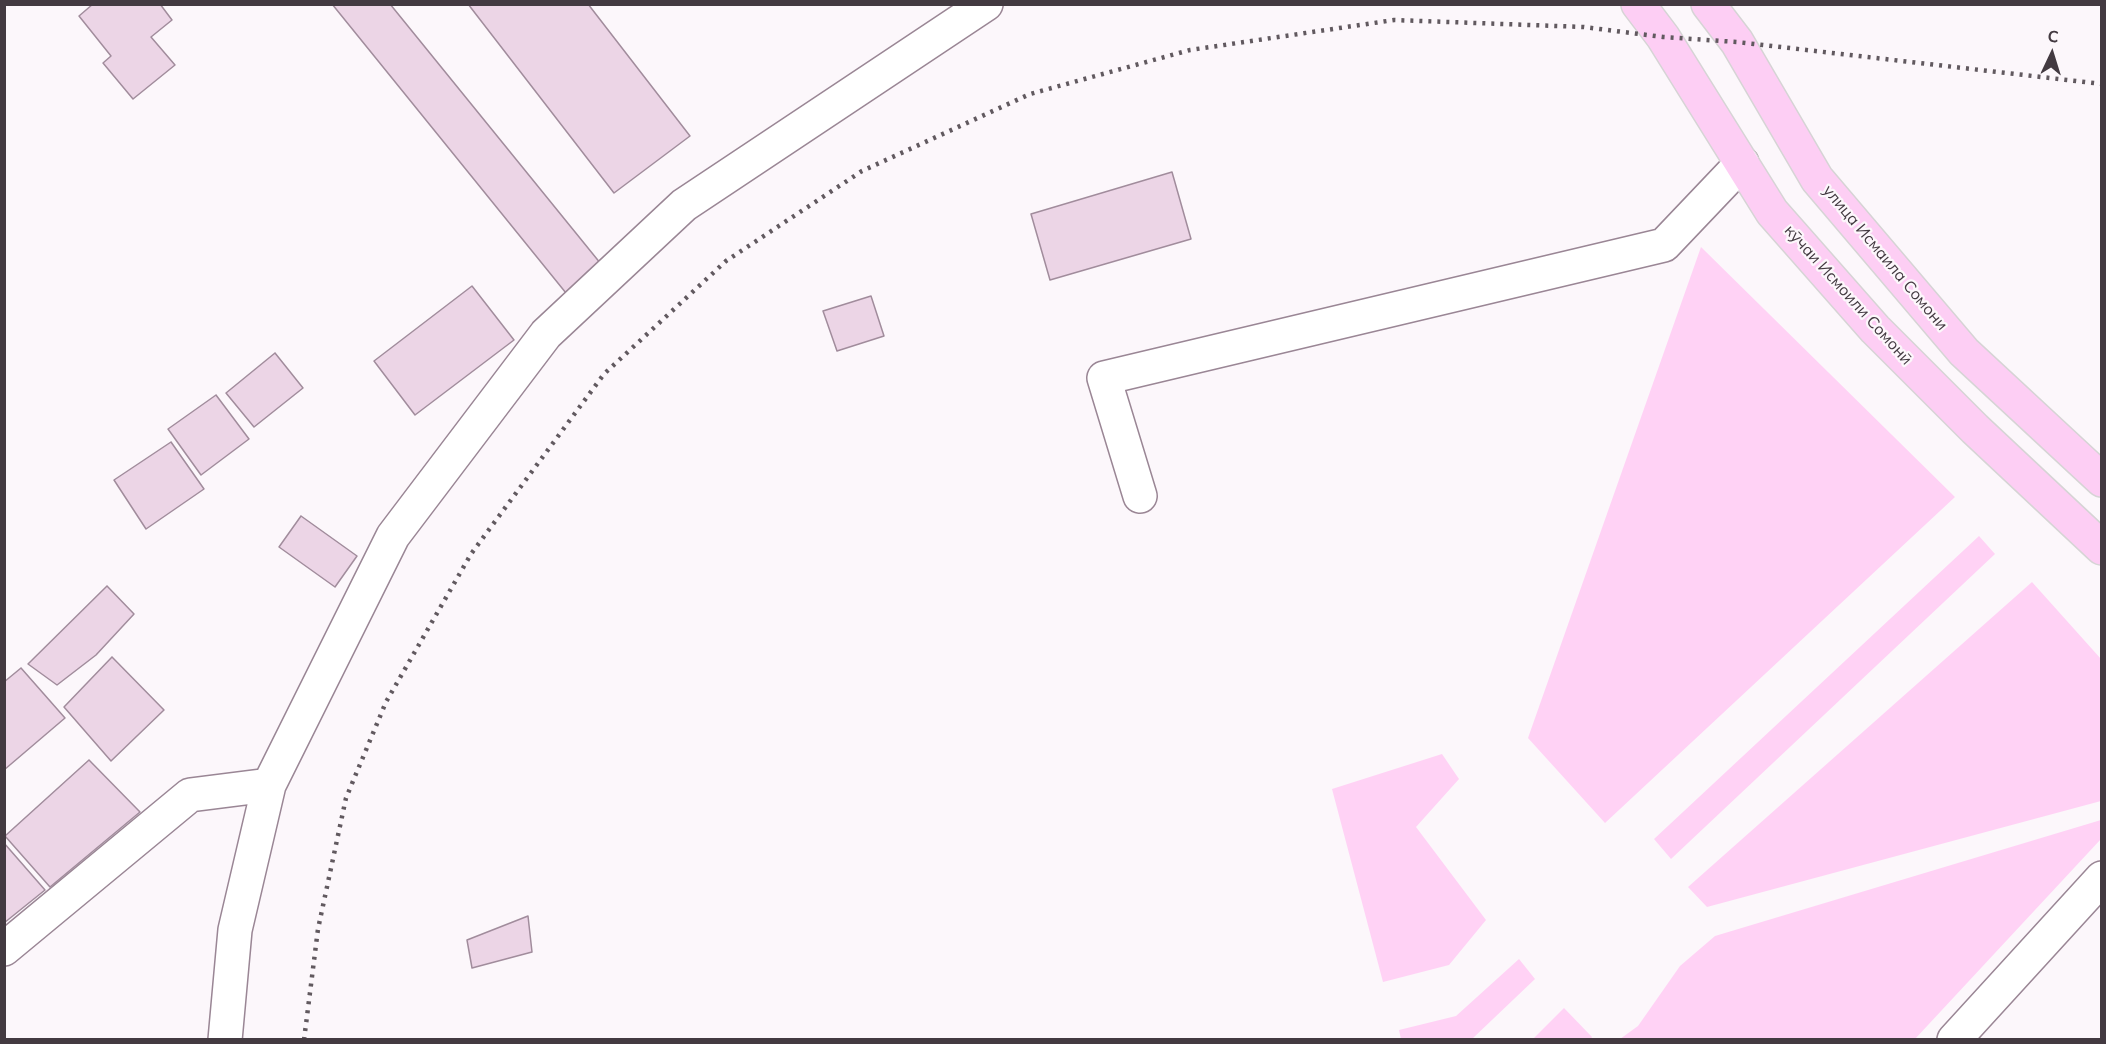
<!DOCTYPE html>
<meta charset="utf-8">
<style>
body{margin:0}
#map{position:relative;width:2106px;height:1044px;overflow:hidden;background:#fcf7fb;font-family:Mulish,sans-serif}
canvas{display:block}
.frame{position:absolute;inset:0;border:6px solid #433a41;pointer-events:none}
.north{position:absolute;left:2022px;top:24px;width:60px;height:60px;-webkit-text-stroke:4px #fcf7fb;paint-order:stroke;rotate:4deg;font-size:16px;font-weight:700;line-height:24px;text-align:center;color:#433a41}
.north::after{content:'';display:block;margin:auto;width:21px;height:27px;background:#433a41;clip-path:polygon(50% 0,100% 100%,50% 72%,0 100%)}
</style>
<div id="map">
<canvas width="2106" height="1044"></canvas>
<div class="frame"></div>
<div class="north">С</div>
</div>
<script>
const c = document.querySelector('canvas').getContext('2d');
c.lineJoin = 'round';
function fill(path, color) {
  c.fillStyle = color;
  c.fill(path, 'evenodd');
}
function shape(rows) {
  const path = new Path2D();
  for (const r of rows) {
    path.moveTo(r[0], r[1]);
    for (let i = 2; i < r.length; i += 2) path.lineTo(r[i], r[i + 1]);
  }
  return path;
}
function trace(path, color, width, dash) {
  c.strokeStyle = color;
  c.lineWidth = width;
  c.lineCap = dash ? 'butt' : 'round';
  c.setLineDash(dash || []);
  c.stroke(path);
}
function label(font, color, halo, rows, align = 'center') {
  c.font = font + ' Mulish,sans-serif';
  c.lineWidth = 4.5;
  c.setLineDash([]);
  c.textBaseline = 'middle';
  c.strokeStyle = halo;
  c.fillStyle = color;
  for (const [text, x, y, turn = 0] of rows) {
    c.save();
    c.translate(x, y);
    c.rotate((+turn || 0) * Math.PI / 180);
    c.textAlign = isNaN(turn) ? turn : align;
    if (halo) c.strokeText(text, 0, 0);
    c.fillText(text, 0, 0);
    c.restore();
  }
}
fill(shape([
 [1701,247,1955,497,1605,823,1528,738],
 [1979,536,1995,554,1671,859,1654,839],
 [2032,582,2101,659,2101,801,1707,907,1688,887],
 [1442,754,1459,779,1416,827,1486,920,1449,965,1383,982,1332,789],
 [2101,820,2101,839,1915,1039,1620,1039,1638,1026,1680,966,1715,936],
 [1519,959,1535,979,1472,1039,1401,1039,1399,1030,1456,1016],
 [1564,1008,1592,1037,1590,1040,1533,1039]
]), '#ffd2f5');
const building = shape([
 [93,4,160,4,172,20,151,37,175,65,133,99,103,63,111,56,79,16,93,4],
 [332,4,390,4,601,264,566,293,332,4],
 [468,4,588,4,690,136,614,193,468,4],
 [1172,172,1191,239,1050,280,1031,214,1172,172],
 [472,286,514,340,415,415,374,361,472,286],
 [871,296,884,336,837,351,823,311,871,296],
 [275,353,303,388,254,427,226,393,275,353],
 [216,395,249,439,201,475,168,429,216,395],
 [171,442,204,489,146,529,114,480,171,442],
 [301,516,357,556,335,587,279,547,301,516],
 [107,586,134,614,96,655,57,685,28,664,107,586],
 [112,657,164,710,111,761,64,707,112,657],
 [21,668,65,718,4,770,4,682,21,668],
 [89,760,140,812,50,887,5,836,89,760],
 [4,843,45,890,4,923,4,843],
 [528,916,532,952,472,968,467,940,528,916]
]);
fill(building, '#ecd5e6');
trace(building, '#a18c9c', 1.5);
const minor = shape([
 [1140,496,1104,378,1664,245,1742,163],
 [4,949,190,795,269,785],
 [225,1040,235,930,269,785,393,536,546,334,684,205,986,4],
 [1954,1040,2102,878]
]);
const primary = shape([
 [1638,4,1663,37,1772,212,1875,329,1975,429,2102,548],
 [1708,4,1737,42,1817,179,1964,352,2102,480]
]);
trace(minor, '#9a8695', 36);
trace(primary, '#d6d4d5', 36);
trace(minor, '#fff', 33);
trace(primary, '#fdcef4', 33);
trace(shape([
 [304,1040,318,929,346,798,386,702,471,554,604,374,726,261,862,171,1030,94,1190,50,1394,20,1584,27,1663,37,1737,42,2102,84]
]), '#61595f', 4.5, [3, 6]);
label('16px', '#433a41', '#fcf7fb', [
 ["улица Исмаила Сомони",1885,258,50],
 ["кӯчаи Исмоили Сомонӣ",1848,295,48]
]);
</script>
